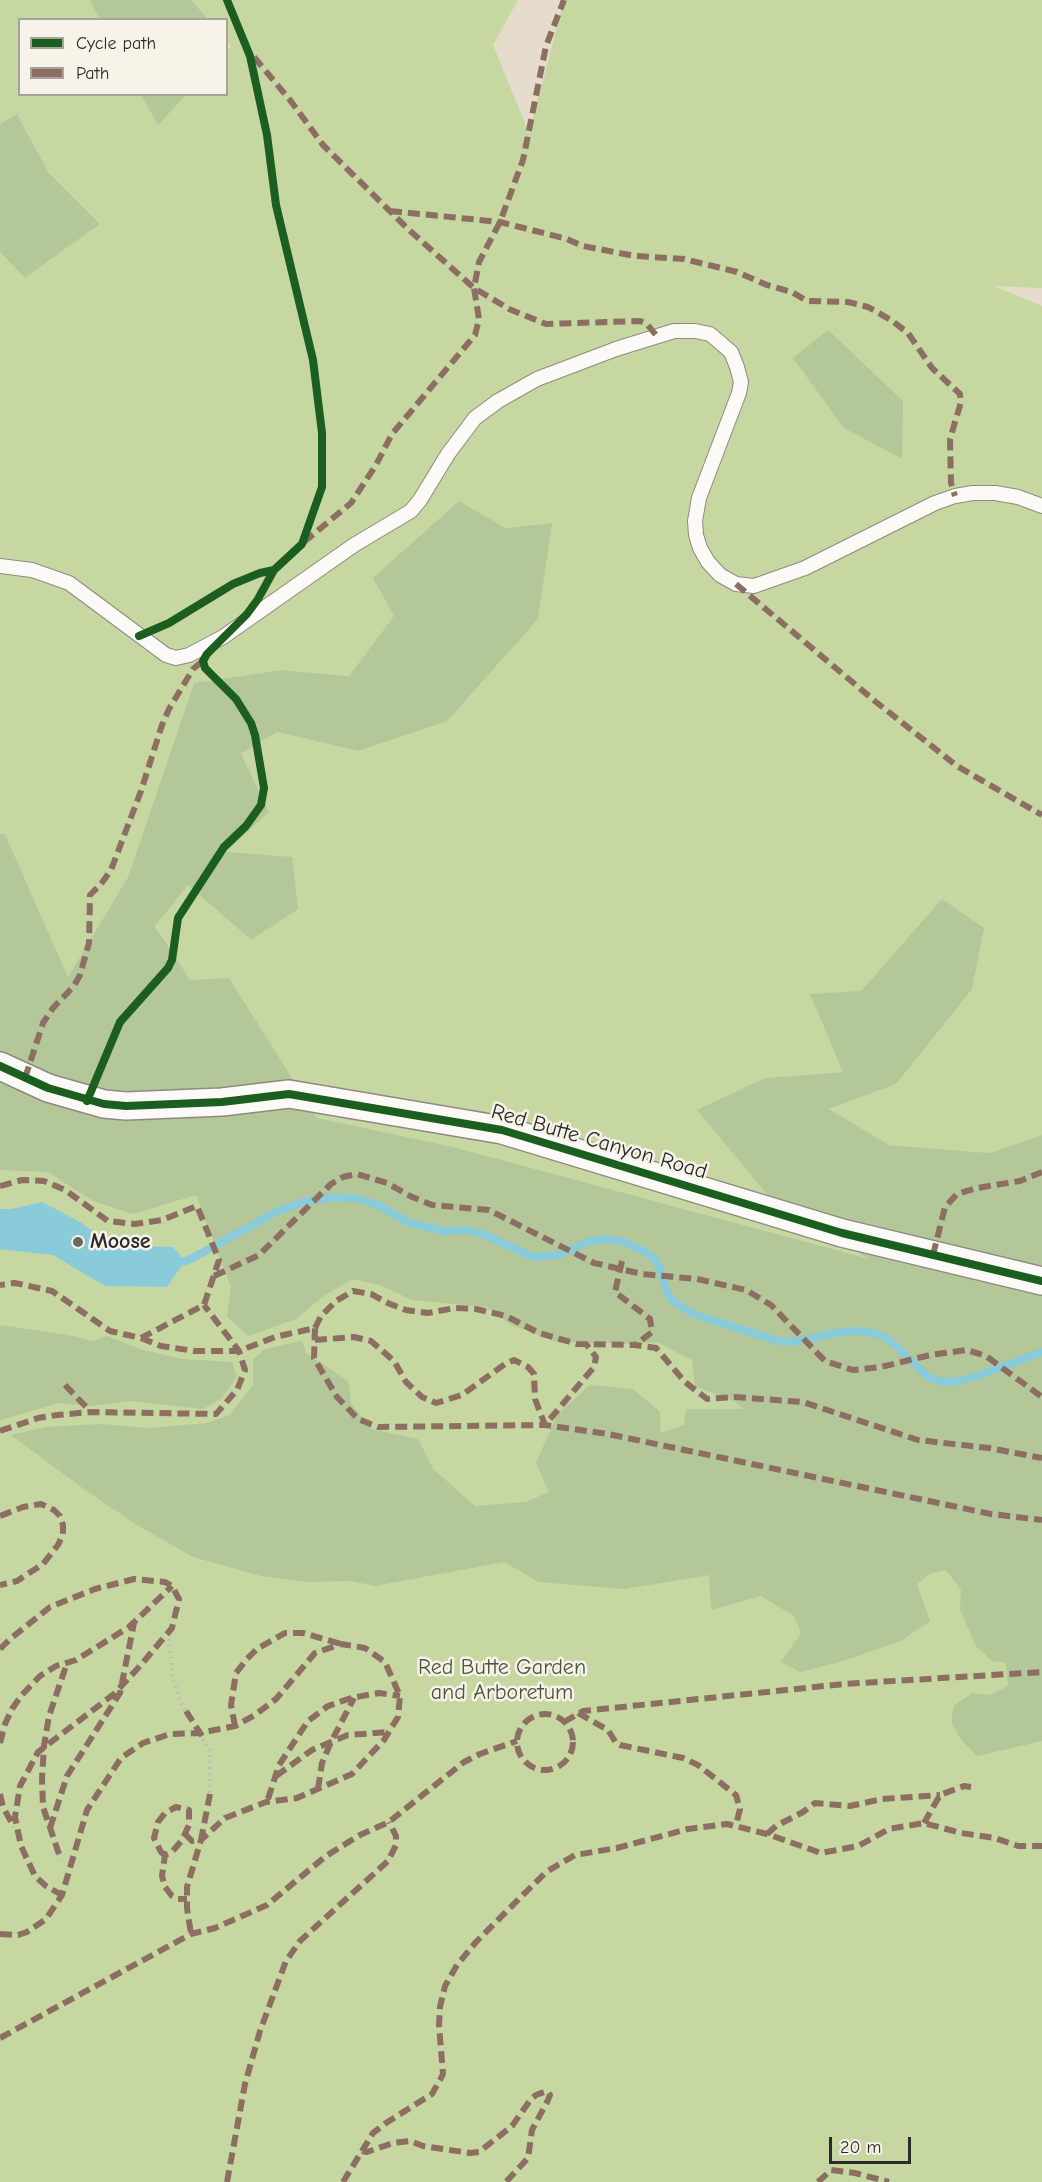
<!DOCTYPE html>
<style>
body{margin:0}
#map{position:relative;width:1042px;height:2182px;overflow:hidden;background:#e6dccc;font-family:"Comic Neue",sans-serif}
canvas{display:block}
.legend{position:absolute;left:18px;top:18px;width:210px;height:78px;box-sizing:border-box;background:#f7f3e8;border:2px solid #a5a39c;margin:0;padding:8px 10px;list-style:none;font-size:18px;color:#2b2b2b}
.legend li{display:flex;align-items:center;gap:12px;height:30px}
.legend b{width:30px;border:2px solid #a5a39c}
.scale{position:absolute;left:829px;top:2137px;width:82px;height:27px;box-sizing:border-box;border:3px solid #2b2b2b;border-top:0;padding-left:8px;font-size:18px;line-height:21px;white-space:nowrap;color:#2b2b2b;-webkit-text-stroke:4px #f7f3e8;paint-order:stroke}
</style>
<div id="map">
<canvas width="1042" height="2182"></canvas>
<ul class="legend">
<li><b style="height:8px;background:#1b5e20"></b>Cycle path</li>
<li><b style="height:8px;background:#8d6e63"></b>Path</li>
</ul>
<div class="scale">20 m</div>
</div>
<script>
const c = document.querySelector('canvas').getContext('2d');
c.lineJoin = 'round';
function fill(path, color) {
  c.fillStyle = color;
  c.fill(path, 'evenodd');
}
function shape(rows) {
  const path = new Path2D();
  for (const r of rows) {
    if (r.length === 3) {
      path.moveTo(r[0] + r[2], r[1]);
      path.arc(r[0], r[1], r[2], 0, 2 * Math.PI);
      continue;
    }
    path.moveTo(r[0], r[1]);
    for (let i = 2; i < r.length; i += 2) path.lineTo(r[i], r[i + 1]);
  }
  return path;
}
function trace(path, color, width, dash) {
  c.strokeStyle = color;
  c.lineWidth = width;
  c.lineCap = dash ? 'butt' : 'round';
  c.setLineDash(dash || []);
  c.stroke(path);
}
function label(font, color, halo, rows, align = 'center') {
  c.font = font + ' "Comic Neue",sans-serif';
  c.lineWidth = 5;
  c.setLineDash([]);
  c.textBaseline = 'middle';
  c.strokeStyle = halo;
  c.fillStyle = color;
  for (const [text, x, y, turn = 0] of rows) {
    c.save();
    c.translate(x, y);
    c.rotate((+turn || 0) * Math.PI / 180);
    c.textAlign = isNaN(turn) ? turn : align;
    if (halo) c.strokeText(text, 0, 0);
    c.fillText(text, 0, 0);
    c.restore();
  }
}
fill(shape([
 [0,0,89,0,100,19,20,20,20,94,141,95,158,124,186,95,226,94,227,50,231,46,227,41,226,20,208,19,191,0,518,0,493,45,529,133,561,12,566,0,1042,0,1042,288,994,286,1042,306,1042,1135,990,1153,889,1145,829,1109,896,1084,943,899,861,991,843,1072,765,1078,1042,1304,1042,2182,0,2182,0,1108,190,981,155,925,188,885,251,940,225,852,269,812,240,755,277,732,358,751,552,523,505,528,395,616,349,676,281,670,194,683,128,877,68,977,5,834,0,834,0,252,25,278,100,224,49,173,18,115,0,124]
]), '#c6d7a1');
fill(shape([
 [89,0,191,0,208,19,100,19],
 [141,95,186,95,158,125],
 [17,114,49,173,100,224,25,278,0,252,0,124],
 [828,330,903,401,902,459,844,428,793,358],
 [459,501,505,528,552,523,538,619,447,721,358,751,277,732,241,754,269,812,226,852,292,857,298,909,251,940,188,885,155,926,190,980,229,978,317,1118,453,1147,869,1259,771,1199,697,1110,765,1078,843,1072,810,994,861,991,942,899,984,928,972,989,896,1084,829,1109,889,1145,990,1153,1042,1135,1042,1741,977,1756,959,1737,951,1721,954,1706,972,1693,990,1695,1008,1686,1006,1663,992,1661,976,1646,960,1610,961,1590,946,1570,931,1573,917,1584,930,1621,901,1641,840,1662,800,1672,781,1662,801,1633,794,1616,761,1596,711,1610,709,1575,624,1589,539,1582,504,1562,375,1586,351,1581,308,1582,261,1576,193,1557,137,1525,88,1492,11,1435,46,1427,100,1424,149,1428,207,1423,230,1415,253,1385,253,1360,265,1349,302,1341,306,1353,348,1381,351,1403,371,1429,418,1439,433,1469,475,1506,526,1502,549,1492,536,1463,557,1415,590,1385,633,1389,660,1412,661,1433,684,1425,686,1409,744,1409,735,1402,695,1386,692,1360,657,1342,630,1344,557,1342,511,1325,487,1307,412,1300,380,1285,352,1279,321,1298,296,1319,249,1336,227,1317,231,1287,196,1195,133,1214,93,1201,48,1172,0,1170,0,834,5,834,68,977,128,877,194,683,281,670,349,676,394,616,373,578],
 [0,1325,68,1335,93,1341,107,1336,143,1350,182,1359,232,1362,237,1377,222,1398,203,1409,130,1401,91,1406,59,1403,0,1420]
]), '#b3c798');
fill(shape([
 [42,1202,80,1222,112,1245,173,1247,185,1261,167,1287,105,1286,53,1255,0,1249,0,1209,11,1209]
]), '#8acbda');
trace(shape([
 [174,1262,187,1261,276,1212,303,1202,332,1197,359,1199,380,1206,409,1223,444,1231,466,1230,483,1234,533,1257,558,1255,590,1241,604,1239,624,1242,647,1253,654,1259,659,1266,668,1295,673,1301,693,1314,778,1341,793,1342,840,1332,861,1331,874,1333,886,1338,896,1346,928,1377,942,1382,959,1381,977,1376,1042,1352]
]), '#8acbda', 8);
const service = shape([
 [0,566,32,570,69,583,166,655,176,658,189,655,223,637,354,545,411,511,420,500,448,454,475,418,498,401,537,379,616,349,674,331,695,331,710,334,731,352,737,367,741,382,739,393,699,498,695,521,696,535,700,548,708,562,720,575,736,584,754,586,805,568,935,503,955,496,973,493,995,493,1018,497,1042,506]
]);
const minor = shape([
 [0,1066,48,1088,104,1104,126,1106,222,1102,289,1094,502,1130,842,1233,1042,1281]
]);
trace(service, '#8f8a81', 16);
trace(minor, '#8f8a81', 30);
trace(shape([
 [622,1261,643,1265],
 [169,1639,173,1679,181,1703,186,1711],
 [203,1739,210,1752,210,1794],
 [59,1854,62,1860]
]), '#bcbbb8', 4, [1.5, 4.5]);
trace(service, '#fbfaf7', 14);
trace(minor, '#fbfaf7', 27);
trace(shape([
 [254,57,290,100,323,145,408,229,474,288,509,309,546,324,640,321,647,324,656,335],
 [390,211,500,222,567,239,583,246,635,256,684,259,737,272,767,285,792,292,807,301,848,302,868,307,891,320,908,333,932,368,960,394,961,402,950,439,951,483,955,496],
 [304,542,351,503,376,465,392,434,475,335,479,319,474,288,479,262,500,222,523,160,546,46,564,0],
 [736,584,876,702,957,766,1042,815],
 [25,1078,43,1023,53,1008,74,986,80,975,89,943,90,895,101,884,111,870,141,791,162,725,169,709,193,669,203,661],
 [0,1186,22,1180,44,1181,65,1190,108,1221,135,1224,162,1220,197,1206,219,1260,204,1305,141,1338,110,1331,52,1291,15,1283,0,1285],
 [933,1255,945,1207,957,1194,977,1188,1020,1181,1042,1172],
 [622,1261,615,1292,650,1319,652,1332,635,1345],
 [214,1276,259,1255,331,1184,343,1177,357,1174,387,1183,410,1196,432,1205,489,1210,594,1263,642,1274,697,1279,746,1290,771,1305,825,1361,853,1370,881,1367,930,1355,967,1350,986,1356,1042,1397],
 [315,1328,321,1316,336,1301,353,1291,371,1294,390,1304,406,1310,428,1313,455,1308,476,1309,506,1316,539,1333,577,1344,635,1345,656,1348,685,1382,707,1399,734,1397,803,1402,918,1440,989,1448,1042,1458],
 [141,1338,161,1346,195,1351,239,1351,275,1337,315,1328,314,1358,337,1397,358,1419,378,1427,545,1425,608,1434,991,1514,1042,1520],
 [315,1340,354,1337,371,1341,394,1361,406,1382,422,1397,436,1403,462,1395,505,1364,514,1360,528,1367,534,1374,535,1399,545,1425,594,1367,596,1357,586,1344],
 [65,1385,91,1412],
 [0,1431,38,1418,57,1415,91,1412,216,1414,237,1390,245,1370,239,1351,204,1305],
 [0,1516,23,1507,41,1504,54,1510,60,1516,63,1525,63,1534,58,1545,43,1564,17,1581,0,1585],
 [0,1649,10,1639,50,1607,95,1589,134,1579,165,1582,172,1586,179,1599,172,1628,140,1666,114,1694,38,1752,20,1786,15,1817,21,1846,35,1876,46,1886,62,1895],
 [186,1711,202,1736],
 [578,1713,608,1730,616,1743,620,1745,683,1758,698,1765,736,1795,740,1809,736,1825],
 [545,1742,28],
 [564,1722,583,1711,844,1684,1042,1672],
 [235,1726,231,1705,236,1673,246,1660,257,1649,285,1633,303,1633,341,1644],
 [0,1743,5,1724,12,1709,21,1696,40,1676,56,1666,76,1660,129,1627,172,1586],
 [276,1776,312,1750,331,1742,348,1735,389,1732],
 [318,1789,322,1763,331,1742,354,1698],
 [0,1794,3,1807,14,1827],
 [268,1799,279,1765,308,1721,328,1706,351,1698,379,1693,400,1696],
 [924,1823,940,1795,964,1786,971,1787],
 [50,1828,67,1776,120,1693,134,1623],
 [185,1834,192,1841,201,1840,210,1794],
 [767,1834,776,1826,803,1812,815,1803,850,1806,882,1799,940,1795],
 [59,1854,43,1807,42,1778,44,1746,49,1716,67,1663],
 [165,1855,161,1852,154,1838,158,1822,165,1813,176,1807,189,1810,189,1825,182,1840,172,1852,165,1855,162,1876,165,1887,172,1896,178,1899,187,1899],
 [0,1934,18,1935,27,1932,46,1919,62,1895,87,1810,121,1758,143,1743,170,1734,200,1733,235,1726,255,1715,276,1699,315,1653,341,1644,365,1648,385,1662,400,1696,398,1717,384,1740,352,1774,297,1798,266,1802,225,1818,201,1840,187,1887,187,1908,191,1934],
 [0,2038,191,1934,215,1928,267,1905,326,1856,360,1835,389,1822,464,1762,480,1754,517,1741],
 [362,2151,367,2152,393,2143,410,2141,423,2146,470,2153,479,2152,512,2126,531,2099,536,2095,547,2091,550,2095,548,2100,532,2130,528,2158,506,2182],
 [227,2182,245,2084,260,2031,286,1961,300,1941,388,1861,396,1845,396,1836,389,1822],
 [343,2182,373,2133,386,2123,432,2094,440,2080,443,2074,439,2025,440,2007,445,1986,457,1965,476,1942,546,1872,575,1855,617,1848,688,1829,727,1824,767,1834,821,1853,858,1846,889,1829,924,1823,961,1833,995,1838,1018,1846,1042,1846],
 [818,2182,831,2170,855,2173,889,2182]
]), '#8d6e63', 6, [12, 6]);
trace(shape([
 [139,636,169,623,233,584,260,573,274,570],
 [0,1066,48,1088,104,1104,126,1106,222,1102,289,1094,502,1130,842,1233,1042,1281],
 [87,1101,120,1022,168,968,172,960,178,918,224,847,246,826,261,805,264,788,255,735,251,723,236,699,205,668,203,661,207,654,247,614,258,599,274,570,302,544,322,487,322,433,313,360,276,205,267,135,250,56,227,0]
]), '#1b5e20', 8);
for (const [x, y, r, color] of [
 [78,1242,6,"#6c6963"]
]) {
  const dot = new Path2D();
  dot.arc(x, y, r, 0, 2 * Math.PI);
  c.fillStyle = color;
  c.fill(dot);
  trace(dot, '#f7f3e8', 2);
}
label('22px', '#2b2b2b', '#f7f3e8', [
 ["Red Butte Canyon Road",599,1142,16]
]);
label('bold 22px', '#2b2b2b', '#f7f3e8', [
 ["Moose",90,1242]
], 'left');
label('22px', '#4b5540', '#f7f3e8', [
 ["Red Butte Garden",502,1668],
 ["and Arboretum",502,1693]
]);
</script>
